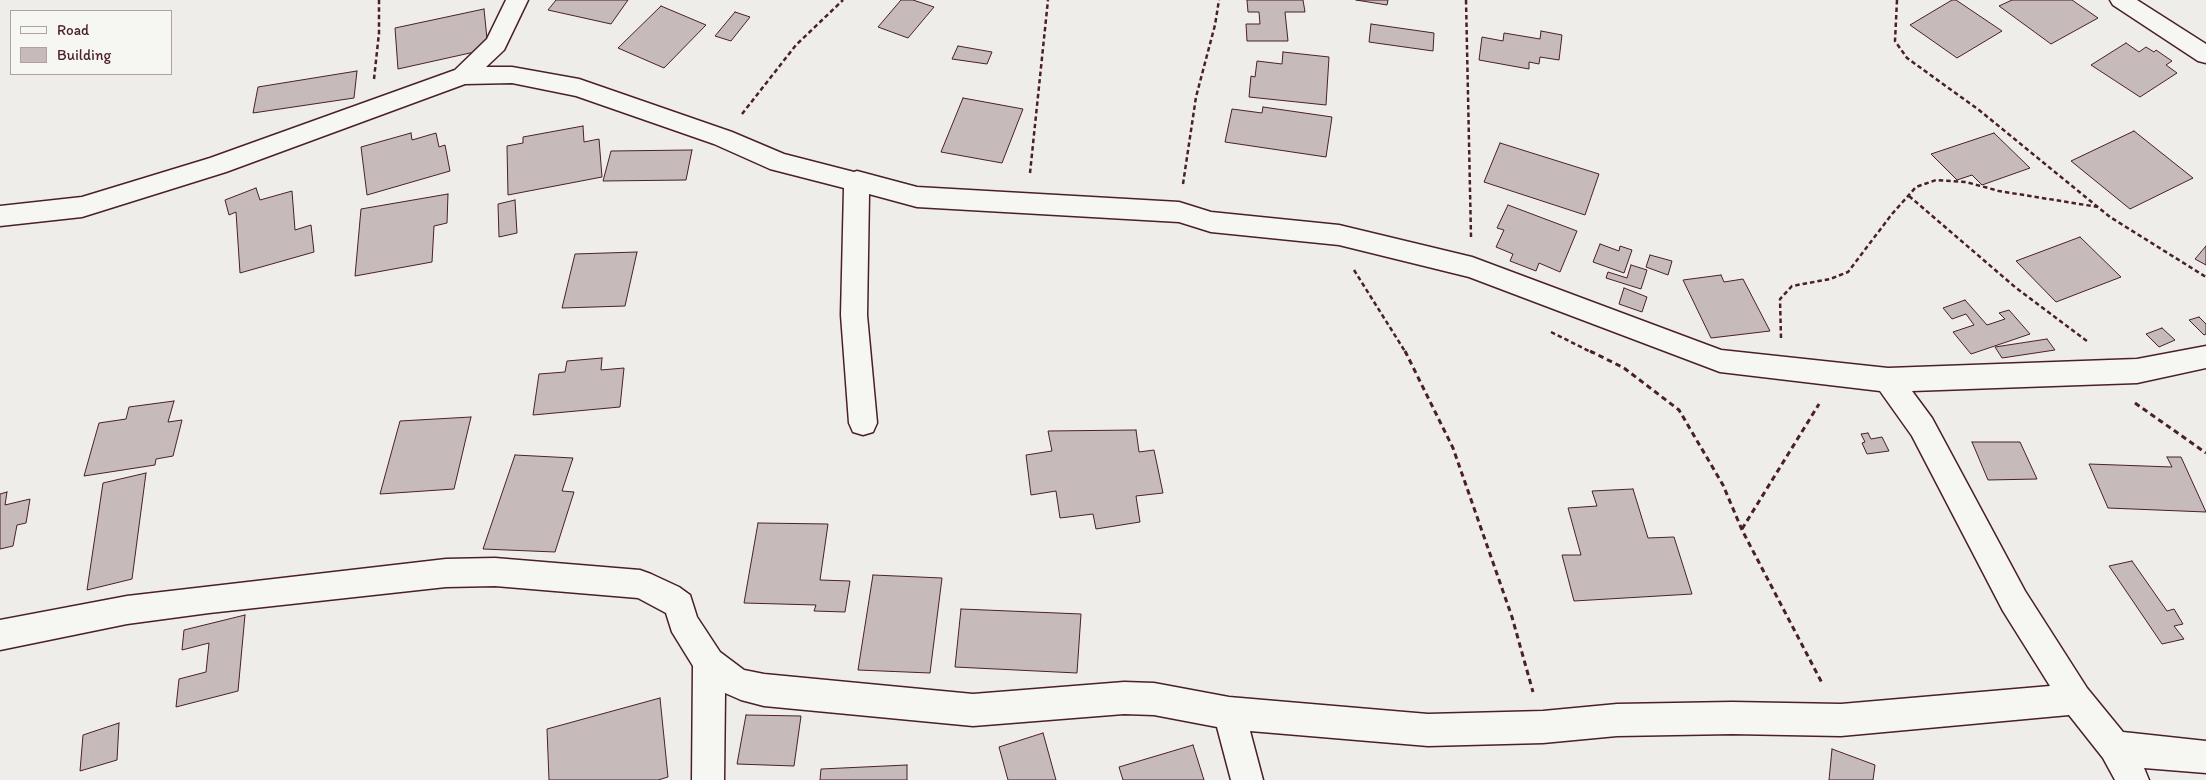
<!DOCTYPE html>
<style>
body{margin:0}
#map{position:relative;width:2206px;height:780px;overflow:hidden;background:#efedea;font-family:Itim,sans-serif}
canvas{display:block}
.legend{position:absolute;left:10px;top:10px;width:162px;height:65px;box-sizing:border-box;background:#f6f6f2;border:1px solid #b1a0a2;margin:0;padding:6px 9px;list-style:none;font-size:15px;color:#4a1f2b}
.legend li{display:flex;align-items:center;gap:10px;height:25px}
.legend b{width:25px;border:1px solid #b1a0a2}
</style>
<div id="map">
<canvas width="2206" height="780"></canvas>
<ul class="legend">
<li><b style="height:6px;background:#f6f6f2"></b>Road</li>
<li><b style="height:14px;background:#c6babb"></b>Building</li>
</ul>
</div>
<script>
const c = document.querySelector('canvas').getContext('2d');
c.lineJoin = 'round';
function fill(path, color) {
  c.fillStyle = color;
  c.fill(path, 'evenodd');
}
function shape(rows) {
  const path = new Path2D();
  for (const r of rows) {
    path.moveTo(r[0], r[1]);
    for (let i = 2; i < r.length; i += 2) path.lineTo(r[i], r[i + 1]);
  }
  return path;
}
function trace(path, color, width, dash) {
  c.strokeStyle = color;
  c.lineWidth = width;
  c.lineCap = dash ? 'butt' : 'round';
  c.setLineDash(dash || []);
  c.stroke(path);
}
const building = shape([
 [556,0,628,0,611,24,548,10,556,0],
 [901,0,913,0,934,7,908,38,878,27,901,0],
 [1247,0,1303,0,1305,12,1285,12,1288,41,1247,41,1246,24,1260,24,1259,12,1248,12,1247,0],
 [1356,0,1388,0,1387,5,1356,0],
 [1952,0,1956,0,2002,31,1957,58,1910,25,1952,0],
 [2012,0,2072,0,2098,18,2051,44,1999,6,2012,0],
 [661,6,706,25,664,68,618,48,661,6],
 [484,9,488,49,398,69,395,28,484,9],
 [735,12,750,17,731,41,715,36,735,12],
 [1371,24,1434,33,1433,51,1369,42,1371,24],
 [1541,31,1562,35,1559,60,1540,57,1539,64,1529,62,1529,69,1479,60,1482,37,1503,41,1504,33,1540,39,1541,31],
 [2126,43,2139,52,2146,47,2154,52,2156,50,2172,61,2166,65,2177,73,2140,97,2091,65,2126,43],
 [958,46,992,52,987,64,952,59,958,46],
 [1283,52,1329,57,1326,105,1249,97,1251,76,1255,77,1257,61,1282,64,1283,52],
 [357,71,354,98,253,113,258,87,357,71],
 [963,98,1023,109,1002,163,941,152,963,98],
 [1263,107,1332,117,1326,157,1225,142,1232,109,1262,113,1263,107],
 [583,126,584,142,599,139,602,177,508,195,507,146,523,143,523,137,583,126],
 [2134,131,2193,178,2130,209,2071,161,2134,131],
 [411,133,412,140,436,133,439,147,445,145,450,171,367,195,361,147,411,133],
 [1994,133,2030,168,1982,185,1972,175,1957,180,1931,154,1994,133],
 [1500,143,1599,174,1585,215,1484,182,1500,143],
 [692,150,686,180,603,181,611,151,692,150],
 [256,188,260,200,292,191,295,230,311,225,314,252,240,273,236,212,229,215,225,200,256,188],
 [448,194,447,223,434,226,432,262,355,276,361,209,448,194],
 [515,200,517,233,499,237,498,204,515,200],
 [1508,205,1577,231,1560,272,1539,263,1536,271,1510,261,1513,254,1496,247,1504,230,1497,228,1508,205],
 [2080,237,2121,277,2056,302,2016,261,2080,237],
 [1600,244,1619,251,1620,246,1632,250,1624,273,1593,262,1600,244],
 [2206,246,2206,265,2195,259,2206,246],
 [637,252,625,306,562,308,575,254,637,252],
 [1650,255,1672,261,1668,275,1646,267,1650,255],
 [1631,265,1647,270,1641,289,1606,278,1608,272,1627,278,1631,265],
 [1721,275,1724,282,1743,279,1770,331,1711,338,1683,280,1721,275],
 [1624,288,1647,297,1642,312,1619,304,1624,288],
 [1965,300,1987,325,2005,319,1999,313,2009,310,2030,334,1971,354,1953,332,1974,325,1966,314,1952,319,1943,308,1965,300],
 [2199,317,2206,324,2206,334,2204,335,2189,320,2199,317],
 [2162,328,2175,340,2159,347,2146,334,2162,328],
 [2047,339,2055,350,2002,358,1995,347,2047,339],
 [602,358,601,370,624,368,620,407,533,415,539,374,565,372,567,361,602,358],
 [174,401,168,422,182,420,173,456,156,459,155,465,84,476,99,423,126,419,129,407,174,401],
 [471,417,454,489,380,494,400,421,471,417],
 [1136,430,1139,452,1154,450,1163,493,1136,496,1140,522,1096,529,1093,514,1060,518,1056,491,1031,495,1026,455,1052,451,1048,431,1136,430],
 [1868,433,1871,439,1882,437,1889,451,1867,454,1862,443,1865,442,1861,434,1868,433],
 [1972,442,2020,442,2037,479,1988,480,1972,442],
 [515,455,573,458,562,491,574,492,555,552,483,549,515,455],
 [2167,457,2181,457,2206,512,2108,508,2089,464,2172,467,2167,457],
 [146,473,132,579,87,590,103,483,146,473],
 [1633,489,1648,538,1674,537,1692,594,1574,601,1562,555,1581,555,1568,508,1597,506,1592,491,1633,489],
 [7,492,5,505,30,499,26,523,17,525,13,546,0,549,0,494,7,492],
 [758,523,828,524,820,580,850,581,845,612,814,611,816,605,744,603,758,523],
 [2132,561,2167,611,2174,609,2183,624,2174,626,2184,639,2162,644,2109,566,2132,561],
 [873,575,942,578,930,673,858,670,873,575],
 [961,609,1081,614,1077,673,955,667,961,609],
 [245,615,238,691,176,707,179,679,206,672,209,643,182,650,184,630,245,615],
 [660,698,668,777,658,780,549,780,547,729,660,698],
 [746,715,801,716,794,766,737,764,746,715],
 [119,723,117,760,80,771,83,735,119,723],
 [1043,733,1056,780,1008,780,999,747,1043,733],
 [1193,745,1204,780,1123,780,1119,767,1193,745],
 [1832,749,1875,765,1873,780,1829,780,1832,749],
 [907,765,907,780,820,780,821,769,907,765]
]);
fill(building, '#c6babb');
trace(building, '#4a1f2b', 1);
const street = shape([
 [506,0,528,0,504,50,486,67,512,67,579,79,732,132,784,154,854,172,857,171,917,187,1179,202,1211,212,1339,225,1472,257,1721,350,1888,368,2137,359,2206,346,2206,368,2137,383,1912,391,1932,418,2025,591,2087,688,2123,732,2206,741,2206,773,2144,768,2149,780,2115,780,2103,758,2069,715,1841,736,1732,734,1617,736,1543,743,1428,746,1250,731,1263,780,1231,780,1217,727,1154,715,1124,714,973,726,764,706,741,700,725,693,724,780,692,780,693,666,672,632,666,613,638,598,495,586,446,587,209,613,127,624,0,650,0,620,127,596,446,559,495,558,640,570,651,574,679,587,690,595,697,617,720,652,744,670,764,674,973,694,1124,682,1154,683,1229,697,1428,714,1543,711,1617,704,1732,702,1841,704,2050,686,2003,611,1912,436,1880,391,1720,372,1469,277,1339,245,1211,232,1179,222,917,207,869,194,867,315,877,423,873,432,863,435,853,432,849,423,841,315,844,188,770,169,714,144,576,96,512,83,465,84,226,172,82,217,0,226,0,206,82,197,210,158,455,70,487,39,506,0],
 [2110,0,2137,0,2206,44,2206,63,2198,61,2113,5,2110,0]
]);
trace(street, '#4a1f2b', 3);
trace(shape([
 [1466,0,1471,237],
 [1897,0,1895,41,1907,58,1979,110,2110,217,2206,277],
 [374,79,379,33,379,0],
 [742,114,796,45,843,0],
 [1030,173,1048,0],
 [1183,184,1196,97,1215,25,1219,0],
 [1909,196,2015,287,2087,341],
 [1354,270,1406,353],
 [1551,332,1593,353],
 [1781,338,1780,299,1792,286,1830,279,1848,272,1892,214,1916,187,1936,180,1966,182,1999,191,2098,207]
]), '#4a1f2b', 2.5, [4.5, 3]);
trace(shape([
 [1405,351,1453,448,1512,617,1533,692],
 [1590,351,1624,368,1679,410,1723,485,1742,530,1822,683],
 [2135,403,2206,453],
 [1742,529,1819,404]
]), '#4a1f2b', 3, [5.5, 4]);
fill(street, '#f6f6f2');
</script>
